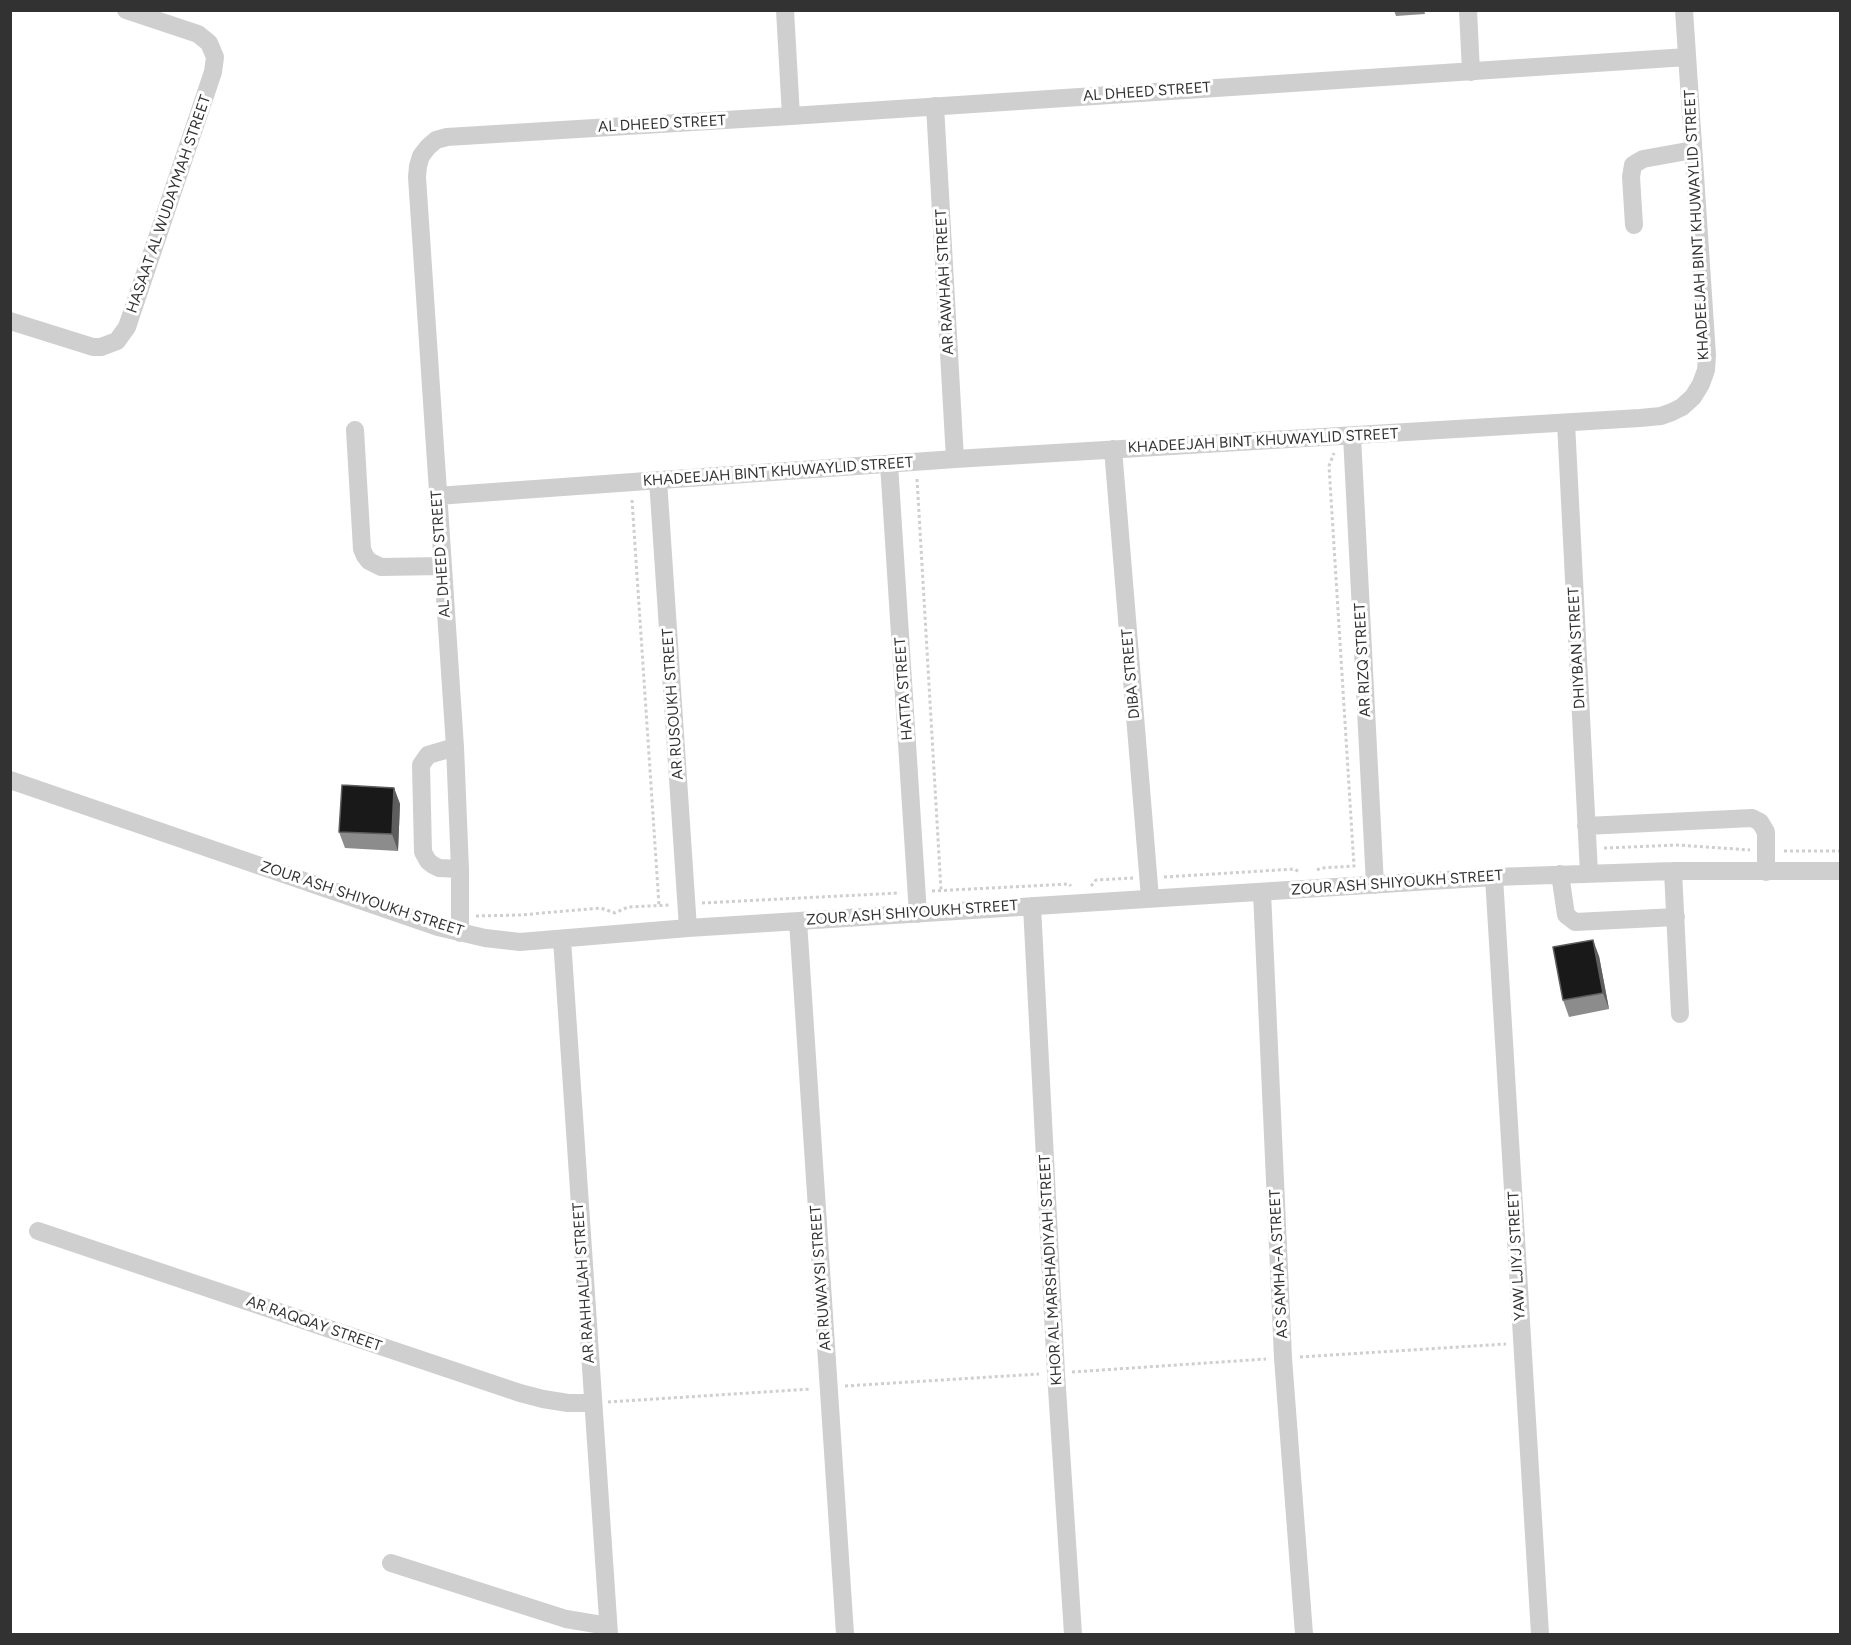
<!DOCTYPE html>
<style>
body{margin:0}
#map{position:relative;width:1851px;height:1645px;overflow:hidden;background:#fff;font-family:Figtree,sans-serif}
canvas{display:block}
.frame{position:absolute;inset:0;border:12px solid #323232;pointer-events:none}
</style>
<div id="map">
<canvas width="1851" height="1645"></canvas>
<div class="frame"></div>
</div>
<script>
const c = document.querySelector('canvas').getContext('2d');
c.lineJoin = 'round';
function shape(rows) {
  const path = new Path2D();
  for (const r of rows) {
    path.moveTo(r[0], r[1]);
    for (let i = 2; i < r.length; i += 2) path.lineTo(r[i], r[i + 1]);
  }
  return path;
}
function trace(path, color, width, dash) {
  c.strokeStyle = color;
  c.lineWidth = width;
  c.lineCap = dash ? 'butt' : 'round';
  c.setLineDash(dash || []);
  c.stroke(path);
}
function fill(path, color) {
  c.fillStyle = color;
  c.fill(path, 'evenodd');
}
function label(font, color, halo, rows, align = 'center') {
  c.font = font + ' Figtree,sans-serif';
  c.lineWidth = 6;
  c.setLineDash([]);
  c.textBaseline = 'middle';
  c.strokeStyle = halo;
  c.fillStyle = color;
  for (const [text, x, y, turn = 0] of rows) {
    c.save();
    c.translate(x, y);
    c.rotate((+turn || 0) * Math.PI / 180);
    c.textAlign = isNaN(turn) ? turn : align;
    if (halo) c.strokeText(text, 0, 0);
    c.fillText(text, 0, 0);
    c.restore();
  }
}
trace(shape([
 [917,479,941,890],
 [632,500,659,905],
 [1604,848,1677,845,1750,850],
 [1784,851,1840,851],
 [1317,870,1321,868,1354,866,1329,466,1334,453],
 [1164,877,1295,869,1300,873],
 [1091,886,1096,880,1133,878],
 [932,891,1069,884,1071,886],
 [702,903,899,893],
 [476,916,520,915,601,908,615,913,628,907,671,905],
 [1300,1357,1506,1344],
 [1072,1372,1266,1359],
 [845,1386,1039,1374],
 [608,1402,811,1389]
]), '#cfcfcf', 3, [3, 3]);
trace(shape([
 [785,10,791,116],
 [1468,10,1471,72],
 [935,106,955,459],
 [1634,225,1631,177,1633,165,1643,159,1693,150],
 [10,321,93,347,101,347,117,341,127,327,213,72,215,57,209,43,198,34,126,10],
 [1566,423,1589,873],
 [355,430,362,549,365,556,369,561,381,567,442,566],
 [1352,436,1375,885],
 [1113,449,1150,898],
 [889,464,918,914],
 [658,480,688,928],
 [437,496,955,459,1640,418,1661,416,1672,412,1682,407,1693,397,1701,384,1706,370,1707,355,1684,10],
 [455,747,428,755,421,765,423,852,428,861,433,865,439,868,460,869],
 [10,780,438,927,485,938,520,942,688,928,1494,877,1673,871,1840,871],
 [1586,826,1752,818,1760,822,1766,832,1766,872],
 [1673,871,1680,1014],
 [1560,874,1566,915,1575,922,1676,917],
 [1494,877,1540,1634],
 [1262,892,1283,1358,1304,1634],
 [1032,906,1056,1373,1073,1634],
 [798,921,845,1634],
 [460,933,460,869,455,747,417,177,418,166,421,156,428,147,436,140,447,137,791,116,1687,57],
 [562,939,609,1634],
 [38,1231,520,1393,543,1399,568,1403,592,1403],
 [391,1563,566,1619,608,1626]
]), '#cfcfcf', 18);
fill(shape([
 [1394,10,1424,10,1425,14,1396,16],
 [394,788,400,804,398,851,345,848,339,832],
 [1599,956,1609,1009,1569,1017,1563,1000]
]), '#8c8c8c');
fill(shape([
 [394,788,400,804,398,851,392,834],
 [1593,940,1599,956,1609,1009,1603,993]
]), '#5e5e5e');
const building = shape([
 [342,785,394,788,392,834,339,832,342,785],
 [1593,940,1603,993,1563,1000,1553,947,1593,940]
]);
fill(building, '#191919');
trace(building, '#5e5e5e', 1.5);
label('15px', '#323232', '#fff', [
 ["AL DHEED STREET",1147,92,-4],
 ["AL DHEED STREET",662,124,-3],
 ["HASAAT AL WUDAYMAH STREET",169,204,-71],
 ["KHADEEJAH BINT KHUWAYLID STREET",1697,225,-93],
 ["AR RAWHAH STREET",945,282,-93],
 ["KHADEEJAH BINT KHUWAYLID STREET",1263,441,-3],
 ["KHADEEJAH BINT KHUWAYLID STREET",778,472,-4],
 ["AL DHEED STREET",441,554,-94],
 ["DHIYBAN STREET",1577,648,-93],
 ["AR RIZQ STREET",1363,660,-93],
 ["DIBA STREET",1131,674,-95],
 ["HATTA STREET",904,689,-94],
 ["AR RUSOUKH STREET",673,704,-94],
 ["ZOUR ASH SHIYOUKH STREET",1397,883,-4],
 ["ZOUR ASH SHIYOUKH STREET",362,899,18],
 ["ZOUR ASH SHIYOUKH STREET",912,913,-4],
 ["YAW LJIYJ STREET",1517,1256,-93],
 ["AS SAMHA-A STREET",1279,1264,-93],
 ["KHOR AL MARSHADIYAH STREET",1051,1270,-93],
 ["AR RUWAYSI STREET",821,1278,-94],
 ["AR RAHHALAH STREET",584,1283,-94],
 ["AR RAQQAY STREET",314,1324,19]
]);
</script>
